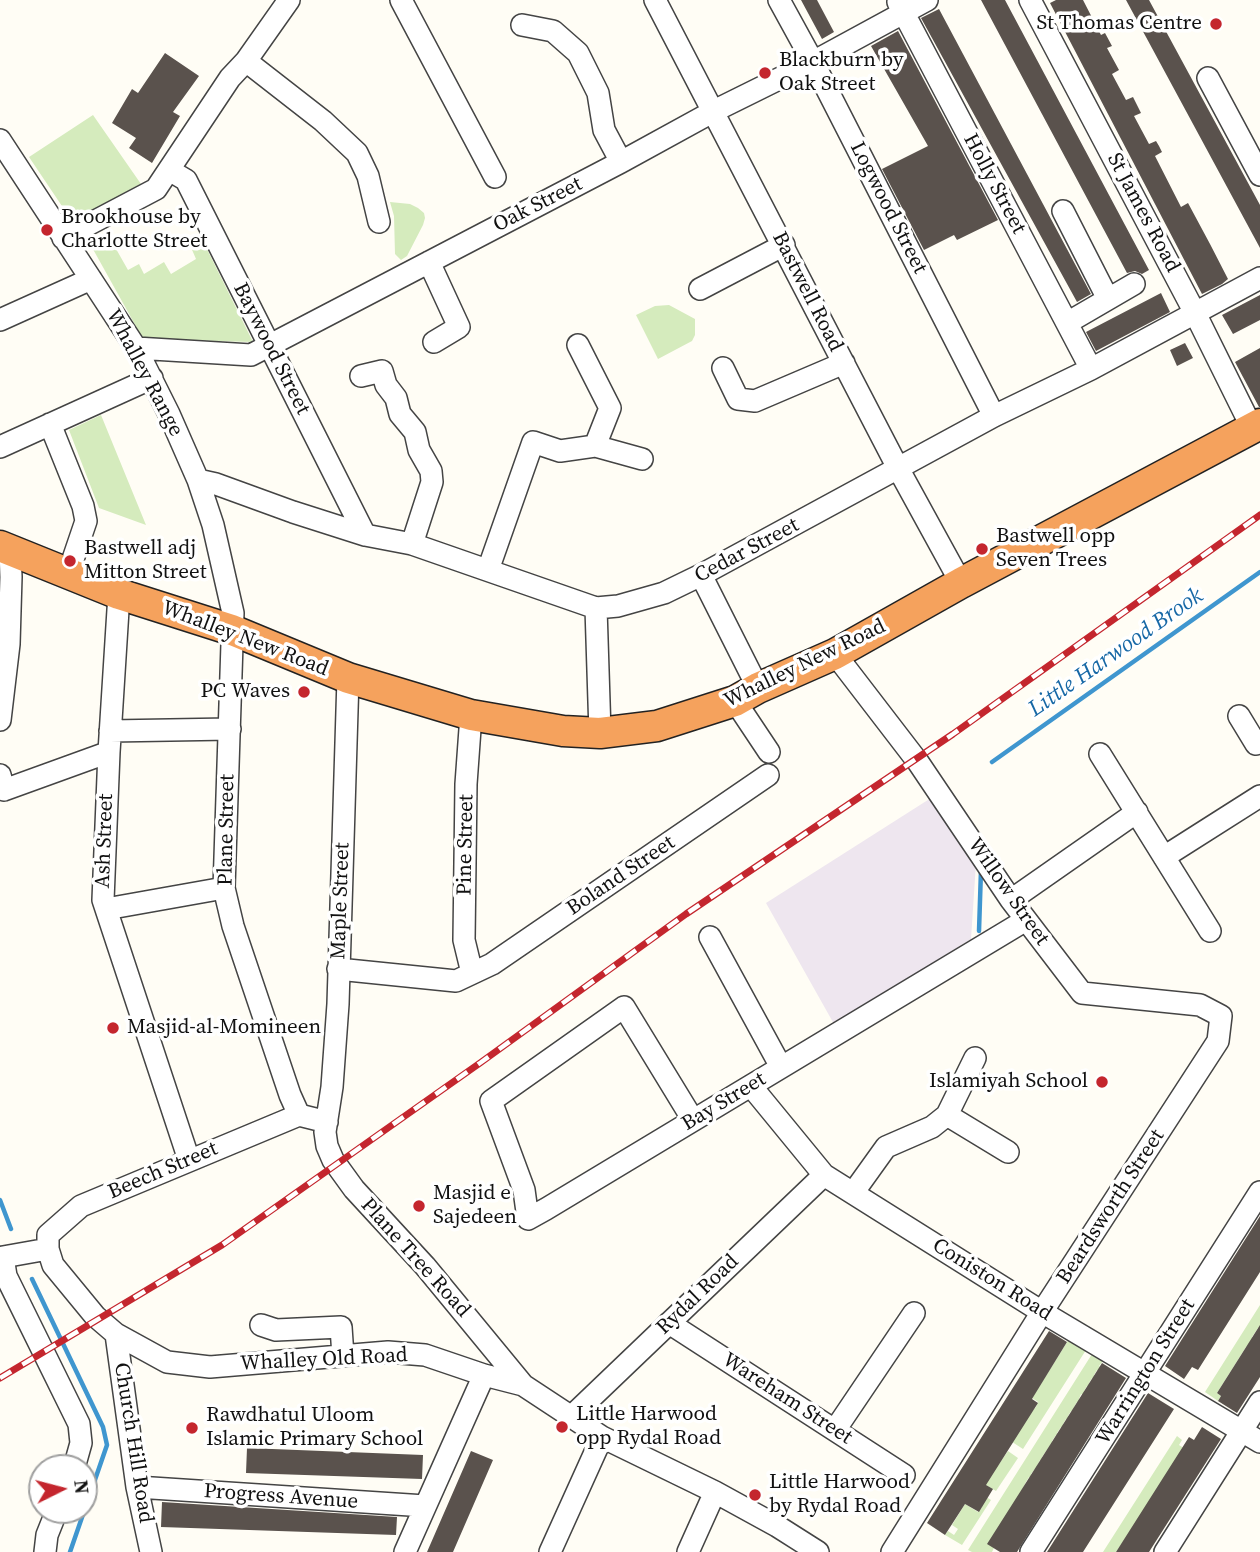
<!DOCTYPE html>
<style>
body{margin:0}
#map{position:relative;width:1260px;height:1552px;overflow:hidden;background:#fffdf5;font-family:"Source Serif 4",serif}
canvas{display:block}
.north{position:absolute;left:28px;top:1454px;width:70px;height:70px;box-sizing:border-box;background:#fff;border:2px solid #a0a0a0;border-radius:50%;rotate:84deg;font-size:19px;font-weight:700;line-height:28px;text-align:center;color:#111}
.north::after{content:'';display:block;margin:auto;width:24px;height:32px;background:#c4262e;clip-path:polygon(50% 0,100% 100%,50% 72%,0 100%)}
</style>
<div id="map">
<canvas width="1260" height="1552"></canvas>
<div class="north">N</div>
</div>
<script>
const c = document.querySelector('canvas').getContext('2d');
c.lineJoin = 'round';
function fill(path, color) {
  c.fillStyle = color;
  c.fill(path, 'evenodd');
}
function shape(rows) {
  const path = new Path2D();
  for (const r of rows) {
    path.moveTo(r[0], r[1]);
    for (let i = 2; i < r.length; i += 2) path.lineTo(r[i], r[i + 1]);
  }
  return path;
}
function trace(path, color, width, dash) {
  c.strokeStyle = color;
  c.lineWidth = width;
  c.lineCap = dash ? 'butt' : 'round';
  c.setLineDash(dash || []);
  c.stroke(path);
}
function label(font, color, halo, rows, align = 'center') {
  c.font = font + ' "Source Serif 4",serif';
  c.lineWidth = 7;
  c.setLineDash([]);
  c.textBaseline = 'middle';
  c.strokeStyle = halo;
  c.fillStyle = color;
  for (const [text, x, y, turn = 0] of rows) {
    c.save();
    c.translate(x, y);
    c.rotate((+turn || 0) * Math.PI / 180);
    c.textAlign = isNaN(turn) ? turn : align;
    if (halo) c.strokeText(text, 0, 0);
    c.fillText(text, 0, 0);
    c.restore();
  }
}
fill(shape([
 [931,798,976,863,971,939,834,1024,766,903]
]), '#eee6ef');
fill(shape([
 [93,115,141,184,72,221,29,157],
 [390,202,410,204,418,208,424,213,425,218,423,225,407,256,401,260,395,254,394,216],
 [107,233,128,270,139,264,144,274,164,262,171,274,196,259,190,245,203,241,253,342,143,339,89,242],
 [669,305,695,319,695,335,692,341,658,359,636,315,655,306],
 [101,415,146,525,99,508,69,430],
 [1260,1305,1260,1329,1258,1328,1252,1337,1257,1340,1246,1347,1217,1393,1221,1396,1218,1401,1205,1392],
 [1069,1339,1086,1350,1023,1449,1006,1438,1036,1407,1038,1402,1032,1398],
 [1092,1354,1103,1361,1099,1366,1105,1370,1103,1373,1097,1370,1094,1375,1100,1378,1098,1381,1092,1378,1089,1383,1094,1387,1093,1389,1087,1386,1084,1391,1089,1395,1088,1398,1081,1394,1079,1399,1084,1403,1082,1406,1077,1402,1074,1407,1079,1411,1071,1411,1068,1416,1074,1420,1066,1419,1063,1424,1068,1428,1067,1431,1061,1427,1057,1433,1063,1437,1062,1439,1056,1435,1052,1441,1056,1447,1051,1444,1042,1457,1048,1461,1046,1464,1040,1460,1037,1466,1042,1469,1040,1472,1035,1469,1031,1474,1036,1480,1029,1477,1026,1482,992,1552,972,1552,968,1550],
 [1177,1436,1182,1440,1179,1445,1187,1450,1116,1552,1103,1552],
 [1008,1451,1018,1458,996,1491,979,1481,999,1464],
 [974,1489,991,1500,962,1545,945,1535,948,1531,954,1535,958,1529,952,1525,965,1504,978,1512,982,1507]
]), '#d5ebbd');
trace(shape([
 [992,762,1260,572],
 [979,931,981,870],
 [0,1200,11,1229],
 [32,1279,103,1427,107,1445,70,1552]
]), '#3f96cf', 4.5);
fill(shape([
 [801,0,817,0,834,32,822,39],
 [981,0,1005,0,1149,270,1142,274,1135,271,1127,273],
 [1056,0,1083,0,1101,35,1105,33,1112,46,1107,48,1119,70,1112,74,1126,100,1133,97,1141,113,1134,116,1149,144,1156,141,1159,146,1162,152,1155,156,1181,207,1188,203,1210,244,1228,279,1222,284,1202,294,1050,3],
 [1126,0,1149,0,1260,205,1260,248],
 [939,9,1091,294,1077,302,921,18],
 [898,31,998,220,957,240,954,235,924,250,882,169,928,146,871,46],
 [165,53,199,76,173,112,180,116,152,163,129,148,136,138,112,123,132,89,138,93],
 [1161,293,1170,312,1096,351,1086,332],
 [1260,295,1260,320,1233,334,1222,315],
 [1185,343,1193,358,1177,366,1170,350],
 [1260,348,1260,407,1259,407,1235,362],
 [1260,1216,1260,1272,1198,1370,1192,1367,1184,1379,1165,1366],
 [1260,1325,1260,1377,1237,1413,1218,1401,1221,1396,1217,1393],
 [1049,1331,1067,1342,1032,1399,1038,1403,986,1485,993,1489,979,1512,965,1504,945,1535,927,1523],
 [1102,1363,1126,1378,1017,1552,1000,1552,987,1544],
 [1148,1393,1174,1409,1083,1552,1047,1552],
 [1202,1427,1221,1439,1149,1552,1116,1552,1189,1437,1194,1440],
 [247,1448,423,1455,422,1479,246,1473],
 [471,1451,493,1460,453,1552,427,1552],
 [162,1502,397,1517,396,1535,161,1527]
]), '#5a524d');
const minor = shape([
 [401,0,495,177],
 [655,0,899,470,961,583],
 [779,0,813,62,994,416],
 [1030,0,1195,313,1252,428],
 [898,2,1091,369],
 [522,25,553,31,578,53,598,93,604,130,621,162],
 [246,61,323,121,357,153,368,176,379,222],
 [1208,78,1260,175],
 [0,140,136,348,169,414,198,480,213,525,233,613,224,888,233,926,290,1095,299,1115,327,1122],
 [169,170,186,180,365,535],
 [1063,211,1108,299],
 [63,238,156,189,230,78,246,61,289,0],
 [429,262,459,327,434,342],
 [700,289,784,245],
 [0,320,91,279],
 [1067,323,1134,284],
 [578,345,610,408,595,446],
 [136,348,251,355,621,162,714,111,813,62,927,0],
 [723,368,738,399,755,401,844,363],
 [361,376,382,371,386,385,396,398,400,414,415,432,419,450,431,471,432,482,412,544],
 [50,424,83,506,86,521,68,574],
 [0,447,152,378],
 [198,480,216,484,293,512,365,535,412,544,596,608,618,606,664,593,701,575,994,416,1091,369,1260,278],
 [488,570,533,442,560,451,595,446,642,459],
 [701,575,758,688],
 [119,594,109,752,103,900,189,1160],
 [596,608,600,733],
 [835,654,918,762,1011,900,1082,993,1200,1005,1221,1016,1218,1041,1042,1312,892,1552],
 [348,678,338,1004,332,1087,325,1132,327,1146,333,1160,354,1189,425,1266,523,1385],
 [735,701,769,752],
 [471,715,466,784,464,940,472,973],
 [1239,716,1256,744],
 [0,720,9,644,11,577,10,550],
 [110,731,230,729],
 [1100,754,1210,931],
 [0,775,4,790,109,752],
 [1164,857,1260,796],
 [1011,900,1137,812],
 [106,909,224,888],
 [710,937,781,1067],
 [338,969,456,981,492,964,768,775],
 [751,1086,824,1175,1042,1312,1260,1442],
 [299,1115,81,1206,48,1235,48,1249,53,1265,95,1316,116,1334,167,1362,210,1367,388,1352,425,1355,484,1375,523,1385,602,1437,715,1492,777,1526,818,1552],
 [947,1115,1008,1152],
 [693,1120,624,1007,491,1101,524,1190,528,1219,546,1209,1026,920],
 [853,1193,886,1147,932,1127,947,1115,975,1058],
 [3,1257,6,1276,79,1424,81,1443,74,1468],
 [3,1257,48,1249],
 [669,1323,904,1475],
 [261,1325,276,1330,341,1327,343,1356],
 [116,1334,137,1487,151,1552],
 [572,1416,824,1175],
 [835,1430,914,1313],
 [137,1487,425,1506],
 [45,1552,47,1535,57,1510],
 [405,1552,484,1375],
 [550,1552,602,1437],
 [688,1552,715,1492],
 [1031,1552,1260,1192],
 [1165,1552,1260,1402]
]);
const highway = shape([
 [0,546,119,594,232,630,348,678,471,715,563,731,600,733,657,726,735,701,758,688,835,654,961,583,1260,424]
]);
trace(minor, '#444', 24);
trace(highway, '#222', 33);
trace(minor, '#fff', 21);
trace(highway, '#f5a25d', 30);
const rail = shape([
 [0,1378,222,1245,480,1063,686,914,953,734,1260,515]
]);
trace(rail, '#c4262e', 7);
trace(rail, '#fff', 4.5, [13]);
for (const [x, y, r, color] of [
 [1216,24,7,"#c4262e"],
 [765,73,7,"#c4262e"],
 [47,230,7,"#c4262e"],
 [982,549,7,"#c4262e"],
 [70,561,7,"#c4262e"],
 [304,692,7,"#c4262e"],
 [113,1028,7,"#c4262e"],
 [1102,1082,7,"#c4262e"],
 [419,1206,7,"#c4262e"],
 [562,1427,7,"#c4262e"],
 [192,1428,7,"#c4262e"],
 [755,1495,7,"#c4262e"]
]) {
  const dot = new Path2D();
  dot.arc(x, y, r, 0, 2 * Math.PI);
  c.fillStyle = color;
  c.fill(dot);
  trace(dot, '#fff', 2.5);
}
label('21px', '#111', '#fff', [
 ["St Thomas Centre",1202,24,"right"],
 ["Blackburn by",779,61],
 ["Oak Street",779,85],
 ["Brookhouse by",61,218],
 ["Charlotte Street",61,242],
 ["Bastwell opp",996,537],
 ["Seven Trees",996,561],
 ["Bastwell adj",84,549],
 ["Mitton Street",84,573],
 ["PC Waves",290,692,"right"],
 ["Masjid-al-Momineen",127,1028],
 ["Islamiyah School",1088,1082,"right"],
 ["Masjid e",433,1194],
 ["Sajedeen",433,1218],
 ["Little Harwood",576,1415],
 ["opp Rydal Road",576,1439],
 ["Rawdhatul Uloom",206,1416],
 ["Islamic Primary School",206,1440],
 ["Little Harwood",769,1483],
 ["by Rydal Road",769,1507]
], 'left');
label('21px', '#111', '#fff', [
 ["Holly Street",994,184,62],
 ["Oak Street",538,205,-27],
 ["Logwood Street",888,208,63],
 ["St James Road",1143,213,62],
 ["Bastwell Road",807,292,63],
 ["Baywood Street",271,349,63],
 ["Whalley Range",144,373,62],
 ["Cedar Street",747,551,-28],
 ["Whalley New Road",245,639,21],
 ["Whalley New Road",805,664,-26],
 ["Plane Street",227,830,-89],
 ["Ash Street",105,841,-88],
 ["Pine Street",466,845,-89],
 ["Boland Street",621,876,-34],
 ["Willow Street",1008,892,55],
 ["Maple Street",341,901,-88],
 ["Bay Street",724,1102,-31],
 ["Beech Street",163,1171,-23],
 ["Beardsworth Street",1111,1207,-57],
 ["Plane Tree Road",415,1258,48],
 ["Coniston Road",992,1280,32],
 ["Rydal Road",698,1295,-44],
 ["Whalley Old Road",324,1360,-3],
 ["Warrington Street",1146,1372,-58],
 ["Wareham Street",787,1399,33],
 ["Church Hill Road",133,1443,81],
 ["Progress Avenue",281,1497,4]
]);
label('italic 23px', '#1768a6', '#fff', [
 ["Little Harwood Brook",1116,653,-35]
]);
</script>
